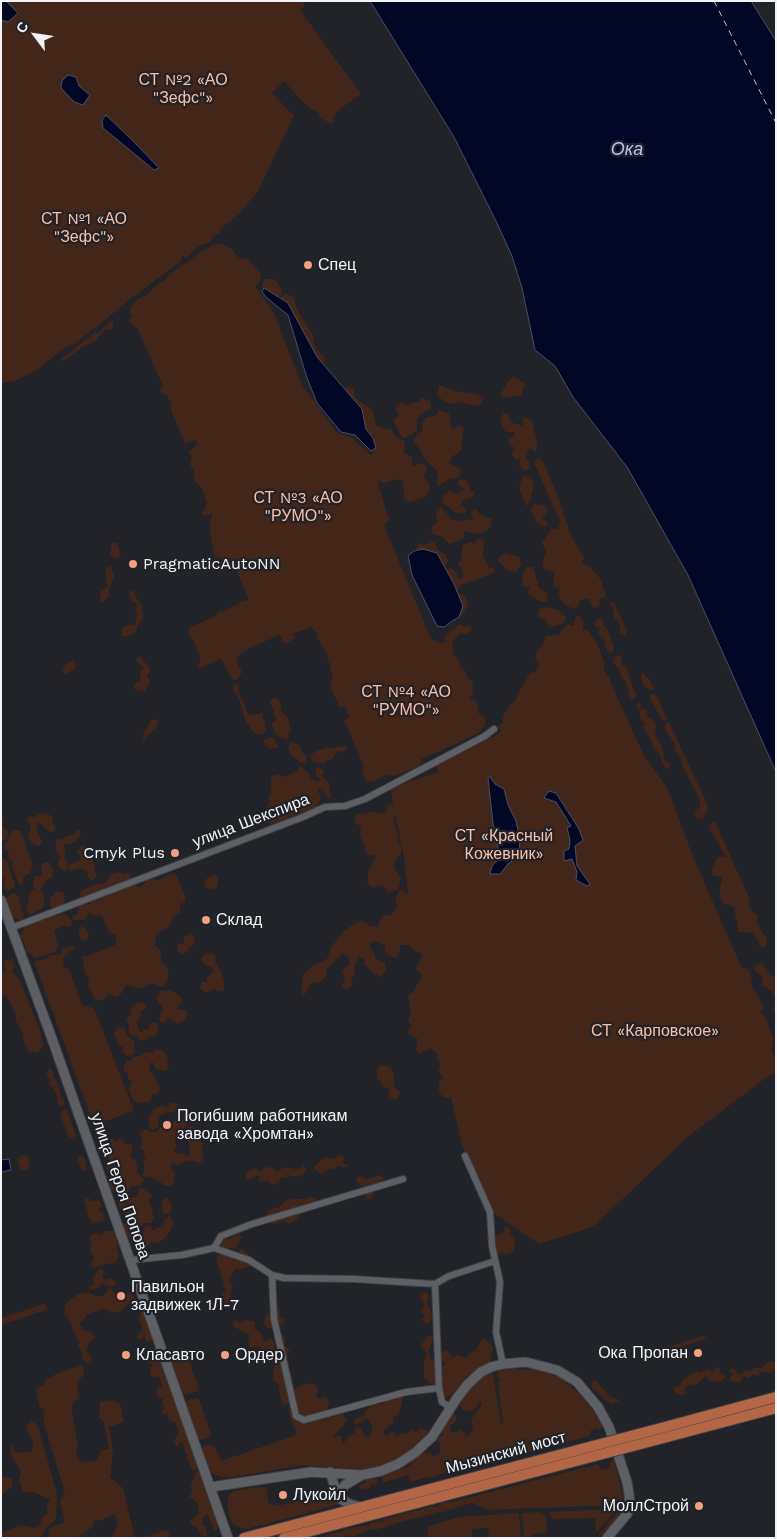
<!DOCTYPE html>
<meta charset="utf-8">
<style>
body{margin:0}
#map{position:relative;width:777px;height:1539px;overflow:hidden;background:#212328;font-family:"Work Sans",sans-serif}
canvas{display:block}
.frame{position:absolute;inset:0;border:2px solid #f2f4f7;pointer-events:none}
.north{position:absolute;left:10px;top:10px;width:50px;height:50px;-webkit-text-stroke:4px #212328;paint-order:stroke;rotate:301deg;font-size:14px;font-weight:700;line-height:20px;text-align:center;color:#f2f4f7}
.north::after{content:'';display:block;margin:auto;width:18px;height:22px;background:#f2f4f7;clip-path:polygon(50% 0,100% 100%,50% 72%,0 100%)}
</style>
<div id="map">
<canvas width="777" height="1539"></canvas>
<div class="frame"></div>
<div class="north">С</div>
</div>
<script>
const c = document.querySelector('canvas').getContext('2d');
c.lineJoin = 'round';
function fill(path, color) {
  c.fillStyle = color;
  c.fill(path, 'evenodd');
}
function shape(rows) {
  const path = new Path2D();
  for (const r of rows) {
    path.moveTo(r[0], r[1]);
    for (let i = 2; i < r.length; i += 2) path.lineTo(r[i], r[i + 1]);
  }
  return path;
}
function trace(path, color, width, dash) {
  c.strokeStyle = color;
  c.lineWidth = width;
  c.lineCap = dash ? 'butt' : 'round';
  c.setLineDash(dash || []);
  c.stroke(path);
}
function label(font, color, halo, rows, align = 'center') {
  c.font = font + ' "Work Sans",sans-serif';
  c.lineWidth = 4.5;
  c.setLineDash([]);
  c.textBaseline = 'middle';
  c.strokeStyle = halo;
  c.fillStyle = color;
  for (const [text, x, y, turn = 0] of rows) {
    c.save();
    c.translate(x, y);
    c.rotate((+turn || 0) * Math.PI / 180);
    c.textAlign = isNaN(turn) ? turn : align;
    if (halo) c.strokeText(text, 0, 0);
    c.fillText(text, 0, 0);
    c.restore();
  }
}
fill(shape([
 [1,1,302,1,305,6,300,10,361,94,336,112,332,124,318,117,319,113,313,110,304,103,284,81,272,93,294,116,258,191,239,214,220,229,220,233,213,237,210,242,200,245,186,258,183,256,181,258,181,261,130,299,115,312,74,344,64,348,37,370,15,381,1,383],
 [219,243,232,249,239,258,247,259,261,273,260,282,255,286,274,313,301,383,336,432,352,438,369,453,369,455,373,454,374,436,365,433,344,395,346,387,354,388,355,398,372,409,376,425,384,429,390,428,397,438,405,441,404,453,412,457,412,466,424,463,428,468,423,476,430,485,426,497,409,502,404,498,403,481,398,479,384,483,377,480,389,520,384,525,431,639,442,644,442,643,445,642,445,636,460,624,464,626,469,626,472,628,468,634,461,633,453,641,452,646,454,655,458,658,460,666,465,671,468,679,473,682,472,690,474,694,469,699,470,701,472,699,477,702,479,714,485,719,485,726,482,728,479,733,420,760,421,764,413,769,394,776,388,774,372,782,366,781,362,772,364,766,344,720,349,717,345,706,340,708,330,686,333,676,330,668,330,664,327,659,328,656,317,637,317,633,310,627,306,630,300,631,293,634,294,638,289,643,284,643,280,635,249,648,240,654,236,660,242,672,237,680,232,679,221,659,204,666,201,669,196,666,201,660,193,639,189,636,189,628,215,616,219,611,224,612,230,607,235,606,240,602,249,600,232,559,222,563,221,557,215,557,209,528,212,515,211,512,209,515,203,515,202,512,205,509,207,503,202,488,196,483,193,476,195,472,191,467,190,461,192,459,189,451,195,448,194,446,197,444,195,440,185,444,172,412,170,401,167,395,162,393,160,390,163,386,137,328,129,322,130,318,132,318,129,310,138,299,148,294,159,283,164,281,170,274,190,260,195,259,197,255,205,249],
 [265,279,274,279,282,289,281,294,278,297,268,293,262,285],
 [286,294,293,296,298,312,314,336,313,342,317,350,324,356,325,361,320,363,281,303,282,296],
 [109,322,113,322,113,329,107,329,100,335,97,340,81,348,65,360,61,361,62,357,67,355,86,339,90,338,94,332,99,333,102,328,106,327],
 [514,376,525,384,521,395,504,398,500,395,507,383],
 [439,385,459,392,476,394,485,398,478,406,460,402,449,404,437,396],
 [422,398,430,401,431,408,421,414,417,420,417,431,405,438,401,436,393,420,399,415,395,408,401,402,408,406,410,403,417,403],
 [439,410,449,413,452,429,460,425,464,428,461,442,463,449,452,457,449,463,462,470,459,477,449,479,439,486,437,485,438,472,426,460,413,440,423,430,422,424,427,417,434,417],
 [503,413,509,414,511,422,522,426,524,417,532,421,538,447,535,452,530,448,525,458,529,462,529,470,523,471,519,465,521,459,515,459,511,454,515,448,509,444,509,438,515,436,514,432,506,432,500,422],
 [538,457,544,463,560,502,571,536,584,557,582,563,590,567,603,582,602,588,605,591,605,597,600,599,599,608,592,607,589,598,580,600,578,607,573,609,563,603,558,595,560,589,553,586,555,572,545,570,542,565,546,552,542,543,551,529,558,529,560,521,534,463],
 [523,476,531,477,534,486,530,501,527,507,519,488],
 [464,479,469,485,470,491,475,491,473,497,463,500,461,504,466,508,465,514,455,512,442,502,443,495,450,490,457,494,464,490,458,484,459,480],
 [534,504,545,505,547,512,542,518,548,523,544,527,535,521,535,516,531,511],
 [441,507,454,521,473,520,471,512,475,509,485,517,492,519,490,528,479,534,464,531,463,539,449,544,443,537,431,533,432,526,437,523,436,510],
 [477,538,484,541,483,556,489,567,495,569,494,573,461,585,456,593,446,572,451,567,457,573,458,580,463,577,462,568,458,564,462,556,462,546,470,542,474,544],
 [431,540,435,542,438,550,445,554,448,561,443,568,416,548,419,543,426,545],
 [117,542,121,555,116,559,110,554,112,543],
 [505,553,519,557,521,564,516,572,508,571,498,561,499,557],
 [110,565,115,576,109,588,109,597,102,602,100,601,101,591,108,587,106,582,106,568],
 [527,567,533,567,539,588,547,593,547,602,540,602,528,594,530,587,521,586,524,572],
 [130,591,134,591,137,600,142,605,143,618,138,625,136,632,125,637,121,634,122,628,128,625,136,624,135,619,137,614,135,610,138,605,129,598],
 [460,593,466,597,468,605,462,615,458,614,455,598],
 [612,601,615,604,627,631,624,636,620,633,619,621,614,619,613,608,610,606],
 [546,607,559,610,566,617,564,623,549,628,546,620,538,617,539,609],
 [576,616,580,616,583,621,583,629,589,631,597,643,604,662,604,669,610,679,610,681,644,756,668,789,690,849,742,969,745,967,750,971,753,989,764,1006,762,1011,760,1011,762,1016,765,1015,773,1038,772,1051,776,1059,776,1071,774,1074,771,1074,690,1135,593,1227,539,1244,495,1214,462,1145,451,1097,444,1098,439,1092,439,1083,443,1077,438,1070,441,1065,438,1061,437,1054,431,1048,419,1054,416,1049,418,1039,410,1035,408,1032,412,1025,408,1021,411,1013,408,996,413,992,423,975,416,970,420,959,422,958,421,953,415,951,410,945,401,945,397,958,389,956,385,952,385,946,376,941,370,943,370,949,374,952,376,959,385,962,386,972,380,977,374,974,364,964,365,959,358,956,354,968,355,975,351,980,353,985,347,989,341,986,345,979,342,971,350,964,348,957,342,953,326,970,326,977,320,982,311,983,306,993,303,995,301,990,303,983,302,976,311,967,328,958,331,947,345,930,361,920,370,926,378,927,382,916,391,915,397,907,395,901,398,892,402,889,409,896,404,870,406,868,395,813,393,819,398,836,397,843,401,845,401,853,396,858,394,868,401,877,398,889,389,893,382,885,373,888,367,882,369,870,377,854,370,856,365,851,365,845,360,836,361,827,354,822,357,814,363,814,371,811,385,814,387,805,391,804,394,806,390,788,438,772,436,765,499,734,501,730,497,727,503,723,503,716,512,703,515,702,518,693,530,673,533,672,534,673,540,664,535,659,537,651,542,646,546,636,558,635,567,624,573,626],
 [597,619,603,619,603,625,609,632,614,649,612,653,607,652,604,639,598,634,600,628,594,625],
 [616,655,621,656,622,665,627,668,633,689,637,695,633,700,629,698,629,692,626,682,621,677,619,669,613,662],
 [138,657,141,657,151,670,147,676,150,682,145,691,135,690,134,684,141,680,140,673,143,668,136,661],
 [73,660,76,664,75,669,66,674,62,672,66,664],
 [642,672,649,679,654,689,650,690,643,685,641,677],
 [239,684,238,690,249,716,262,713,263,720,265,721,266,733,258,735,251,729,245,719,238,696,233,689,235,685],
 [651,693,657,696,667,719,664,721,661,718,650,699],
 [275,698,280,701,282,712,288,718,291,730,289,733,288,739,283,739,275,733,272,724,277,718,273,713,274,709,270,704,271,700],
 [640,702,641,708,647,710,647,716,654,721,656,727,655,735,663,748,664,759,671,765,668,770,664,767,660,754,652,746,652,741,643,727,645,723,640,720,640,711,636,704],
 [152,719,159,721,156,728,145,738,142,746,143,734],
 [666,722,670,724,704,797,708,808,703,819,696,818,694,812,700,807,700,799,681,764,681,758,674,749,675,744,665,729],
 [273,737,279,747,271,749,265,745,263,740],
 [292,742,300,746,302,752,307,756,306,762,301,763,291,755,288,747],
 [344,746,347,746,345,752,339,751,331,760,327,760,323,764,312,762,311,756,316,750,323,750,326,747,332,748],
 [301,766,309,774,309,778,318,782,320,778,316,775,315,770,319,767,324,771,322,776,329,783,331,798,328,799,323,789,320,788,318,791,321,798,315,809,309,810,304,815,294,815,288,821,273,825,268,822,266,815,267,807,270,802,268,798,271,792,271,778,277,774,285,777,297,770],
 [40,813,48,814,53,817,52,822,55,826,55,831,50,832,39,823,36,828,42,841,41,845,37,846,30,841,28,835,31,827,27,819,30,816,35,817],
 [1,820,3,821,3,826,8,831,7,839,3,841,1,840],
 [712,822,715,822,748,895,750,909,758,916,757,924,767,938,765,948,759,946,758,940,752,933,738,932,738,922,735,920,736,914,734,912,735,907,723,904,719,892,723,877,713,875,712,869,718,857,726,857,709,827],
 [76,829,80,830,81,837,77,838,76,841,71,844,63,844,66,852,64,857,68,863,66,871,62,870,57,864,61,857,57,854,55,849,56,846,55,843,58,838,63,840,67,836,75,835],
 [12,830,21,831,31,861,33,864,30,873,24,877,22,886,19,885,12,866,14,863,10,860,8,854,9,851,5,849,4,844,7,842],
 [83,845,88,848,88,856,92,859,95,865,94,870,97,876,93,881,89,879,87,872,80,868,69,871,68,867,71,864,79,861,81,856,77,853,80,847],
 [3,858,7,861,12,874,11,876,15,882,14,888,8,891,3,888,5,878,1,876,1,859],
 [43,862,49,862,53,868,52,877,47,880,41,889,45,897,43,908,30,915,26,911,27,905,29,902,28,897,31,891,35,889,33,883,34,877,42,875,42,870,41,865],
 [117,872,122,874,128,873,132,876,128,880,124,879,120,886,110,886,106,890,79,899,80,891,97,884,105,883,111,875],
 [171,874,177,876,186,898,185,902,180,904,180,914,173,917,169,927,156,934,155,945,161,950,161,962,169,970,167,981,162,987,153,983,141,989,126,985,121,994,116,997,108,994,103,1001,94,999,88,984,89,978,85,974,82,955,87,956,115,945,116,936,108,930,102,915,93,916,89,912,85,920,73,920,72,917,78,913,77,909,81,903,89,905,93,900,132,885,140,887,149,879,160,880],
 [214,875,218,878,218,886,211,890,204,886,206,879],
 [55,892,61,892,65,896,63,904,55,909,50,906,50,897,54,895],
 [13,893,19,896,19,902,22,905,20,911,24,914,23,919,19,920,11,916,10,908,6,898],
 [66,914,73,923,70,927,62,926,54,931,58,946,55,952,36,958,26,951,24,941,20,936,25,925,51,916],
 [81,926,85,928,89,933,86,941,81,940,78,933],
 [189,933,193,935,195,942,194,945,190,946,187,952,181,955,177,950,178,944,184,943,184,937],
 [71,946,75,947,63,958,64,967,69,969,82,1005,94,1008,134,1111,94,1125,34,961,43,960,48,956,61,954,62,949],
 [205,953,214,954,216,958,215,962,221,972,224,981,224,990,218,992,214,988,206,993,200,988,202,982,207,982,207,977,214,971,213,968,204,964,201,960],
 [12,959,15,966,12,971,20,981,41,1033,43,1047,37,1053,29,1052,23,1040,23,1033,16,1021,15,1012,7,997,1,994,1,973,6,970,4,965,4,960],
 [761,963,772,976,776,976,776,1014,773,1009,775,1000,772,991,762,985,763,977,755,971,755,966],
 [170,990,181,997,182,1003,177,1007,178,1010,186,1010,188,1015,185,1020,177,1024,169,1018,164,1023,160,1022,159,1017,163,1009,156,998,160,991],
 [142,1002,147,1006,146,1009,140,1011,141,1015,137,1021,139,1030,142,1032,144,1029,149,1030,150,1023,156,1022,159,1029,155,1037,150,1036,146,1040,140,1041,138,1037,131,1035,128,1028,129,1024,126,1019,131,1013,131,1008,135,1004],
 [124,1027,126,1034,134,1041,135,1053,129,1057,123,1053,123,1048,118,1044,114,1033,118,1028],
 [157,1049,166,1053,169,1065,166,1071,156,1069,153,1062,150,1063,149,1070,154,1076,160,1089,157,1095,153,1094,150,1101,144,1103,133,1101,129,1089,132,1081,128,1079,128,1073,123,1070,126,1061,131,1061,132,1057,140,1056,145,1052,152,1053],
 [381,1065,390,1067,394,1074,394,1086,400,1092,397,1099,392,1099,388,1095,390,1088,383,1087,377,1077,377,1069],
 [49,1068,54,1073,53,1078,57,1080,57,1085,61,1091,60,1096,65,1102,61,1107,57,1103,58,1097,55,1093,54,1089,49,1084,50,1079,46,1075],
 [170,1102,178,1104,178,1109,172,1113,167,1111,163,1115,159,1115,158,1127,153,1130,149,1127,149,1117,154,1109,163,1106,167,1108],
 [63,1110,67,1110,76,1137,73,1140,68,1136,60,1114],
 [177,1117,182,1117,187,1124,182,1130,178,1132,179,1136,174,1140,177,1146,174,1151,179,1154,184,1154,187,1157,190,1155,189,1143,183,1136,184,1131,188,1126,193,1126,199,1133,202,1144,203,1160,200,1163,189,1160,177,1165,172,1163,171,1168,175,1174,174,1182,170,1186,163,1186,161,1182,157,1181,152,1177,146,1178,142,1175,145,1169,143,1162,146,1159,143,1156,144,1151,140,1147,143,1141,139,1133,146,1129,149,1132,157,1132,164,1123,173,1124],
 [113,1138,116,1141,122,1138,125,1144,132,1144,131,1158,134,1159,138,1167,137,1172,144,1180,142,1185,130,1187,127,1195,132,1198,137,1195,138,1189,143,1188,147,1192,153,1194,149,1200,154,1218,151,1223,143,1223,139,1234,130,1239,125,1236,123,1231,122,1224,127,1222,127,1215,120,1209,118,1203,121,1198,120,1192,116,1188,113,1192,108,1188,108,1182,114,1182,113,1175,108,1173,106,1169,109,1163,108,1158,111,1154,106,1151,104,1144,106,1140],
 [22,1155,28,1157,30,1164,27,1170,21,1171,17,1159],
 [339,1155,344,1158,343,1163,349,1166,343,1168,338,1165,333,1170,328,1169,321,1174,313,1169,316,1165,325,1157,334,1159],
 [80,1156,84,1157,87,1168,84,1171,81,1170,77,1160],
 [303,1164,307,1169,301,1177,294,1176,281,1178,279,1183,272,1185,267,1180,259,1182,260,1176,256,1175,251,1180,246,1179,245,1173,255,1168,260,1172,269,1166,277,1171,286,1167,299,1170],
 [380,1175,383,1177,383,1181,372,1185,374,1193,370,1200,365,1197,365,1189,357,1183,356,1178,362,1176,366,1180],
 [309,1196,317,1199,315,1208,306,1213,301,1213,298,1219,289,1224,285,1221,273,1224,266,1222,266,1214,273,1207,279,1208,285,1201,292,1199,305,1199],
 [88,1197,91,1201,100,1201,102,1206,98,1210,103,1213,105,1218,102,1222,93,1223,89,1218,84,1200],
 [163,1198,168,1198,172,1206,171,1212,165,1214,161,1210],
 [169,1216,174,1223,167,1236,158,1244,152,1242,146,1247,138,1245,138,1237,143,1233,144,1228,148,1225,154,1231,156,1228,164,1227,164,1220],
 [505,1226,509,1227,510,1233,515,1238,514,1251,506,1255,503,1252,498,1254,494,1245,494,1238,504,1231],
 [104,1231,114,1231,117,1239,117,1250,119,1256,115,1263,105,1264,93,1268,91,1265,94,1258,90,1250,92,1245,89,1237,96,1233,102,1235],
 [238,1234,241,1237,236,1249,230,1248,223,1251,220,1243,226,1238,229,1239],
 [242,1249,248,1254,251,1262,250,1266,243,1269,234,1269,232,1276,228,1280,233,1286,230,1294,233,1301,229,1307,226,1305,221,1294,226,1292,216,1257,221,1254,234,1256,236,1252],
 [102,1268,104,1272,102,1277,105,1280,110,1278,116,1281,115,1286,108,1287,102,1283,98,1288,90,1290,89,1287,94,1284,93,1278,97,1271],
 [110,1288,115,1293,117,1300,121,1301,125,1299,128,1292,131,1293,139,1304,137,1307,127,1304,122,1311,111,1313,105,1308,87,1315,80,1324,84,1331,92,1332,95,1338,89,1343,86,1351,92,1359,91,1364,86,1363,81,1358,83,1354,78,1347,79,1341,72,1329,73,1325,68,1320,69,1318,64,1313,65,1305,76,1295,87,1292,97,1296,103,1296],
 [424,1292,429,1294,427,1304,430,1309,432,1319,428,1324,424,1323,422,1320,425,1315,421,1312,424,1306,423,1301,420,1299,420,1294],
 [44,1304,47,1307,46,1310,1,1325,1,1318],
 [141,1307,153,1340,149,1342,147,1342,144,1336,141,1340,138,1339,138,1335,143,1330,139,1319],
 [275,1307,280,1309,280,1316,284,1319,284,1323,281,1325,274,1320,272,1328,268,1328,263,1322,268,1313,271,1314],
 [237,1320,240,1324,245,1320,254,1321,256,1330,262,1334,264,1342,270,1339,274,1342,275,1349,280,1351,283,1345,279,1337,283,1334,286,1339,285,1346,290,1351,287,1359,293,1381,291,1386,286,1386,290,1402,285,1406,282,1403,279,1390,279,1385,273,1380,274,1363,270,1361,266,1351,261,1347,250,1347,248,1343,249,1334,234,1327,233,1322],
 [705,1335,706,1338,657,1356,662,1350,669,1347],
 [427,1336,432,1336,433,1340,429,1350,429,1357,436,1363,434,1370,437,1379,435,1384,429,1383,424,1377,424,1361,427,1353,423,1349,421,1345],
 [483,1338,493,1346,490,1362,481,1366,477,1373,469,1374,456,1393,445,1398,438,1393,443,1374,442,1368,446,1362,439,1359,439,1354,447,1350,453,1358,457,1355,466,1358,470,1353,476,1350],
 [151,1349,154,1350,156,1356,158,1355,174,1399,198,1468,192,1471,182,1441,176,1447,174,1441,179,1431,175,1422,169,1420,167,1415,161,1413,165,1407,162,1405,163,1400,156,1394,158,1387,163,1387,159,1376,156,1378,151,1376,150,1371,152,1365,147,1362,149,1359,147,1354],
 [186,1352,199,1389,198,1391,186,1395,183,1395,181,1393,169,1358],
 [769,1361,776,1363,776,1369,769,1373,762,1371,758,1376,753,1374,749,1378,743,1376,740,1383,730,1380,729,1377,734,1375,729,1370,730,1369,734,1369,736,1372,741,1375,745,1371,751,1371,754,1368,761,1368],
 [83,1364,84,1374,77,1383,79,1397,71,1406,78,1445,76,1455,82,1462,97,1461,101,1450,109,1449,104,1422,99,1417,100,1402,110,1400,120,1403,124,1422,109,1427,113,1452,110,1477,123,1488,135,1538,112,1538,118,1523,114,1514,100,1521,95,1519,93,1527,76,1538,49,1538,48,1532,51,1527,65,1523,60,1502,65,1493,43,1420,45,1411,39,1406,36,1389,44,1385,45,1380,56,1374],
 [717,1367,719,1367,721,1374,726,1376,721,1381,711,1382,706,1376,697,1384,686,1386,685,1394,681,1396,675,1392,673,1388,680,1385,683,1379,696,1372,701,1373,703,1371,710,1369,712,1374],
 [498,1369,538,1370,559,1377,580,1394,594,1412,603,1428,599,1430,597,1428,591,1430,590,1436,488,1463,460,1469,451,1469,432,1478,427,1477,410,1482,408,1475,382,1483,382,1476,410,1466,414,1459,422,1453,431,1453,433,1456,440,1453,440,1443,437,1439,443,1434,442,1428,450,1416,455,1414,457,1421,450,1426,450,1432,456,1432,461,1429,466,1435,465,1440,473,1430,471,1420,482,1405,480,1400,476,1408,469,1412,462,1410,459,1403,466,1391,483,1375,493,1373,501,1424,503,1424,498,1383,500,1380,497,1375],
 [595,1380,611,1397,620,1400,613,1404,604,1400,604,1396,603,1399,601,1395,592,1389,592,1383],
 [310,1383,316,1385,318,1391,316,1395,318,1399,324,1397,329,1400,328,1408,323,1413,325,1417,335,1417,338,1413,344,1415,347,1421,334,1436,334,1439,338,1435,341,1436,342,1443,344,1443,349,1436,355,1433,355,1428,361,1427,365,1437,371,1436,372,1427,368,1418,358,1424,353,1423,355,1418,364,1416,368,1408,375,1404,383,1404,389,1397,399,1395,403,1398,399,1415,393,1417,394,1423,385,1429,383,1435,387,1436,392,1432,397,1437,402,1433,407,1434,412,1429,416,1432,420,1428,428,1431,429,1436,405,1456,379,1469,375,1466,368,1469,352,1469,302,1465,234,1477,222,1477,210,1473,201,1451,203,1446,210,1444,215,1446,221,1461,297,1435,288,1410,295,1406,293,1392,297,1387],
 [195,1398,199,1399,211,1434,210,1437,201,1440,196,1438,185,1406,186,1401],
 [31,1420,38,1426,57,1494,56,1519,44,1531,43,1538,1,1538,1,1535,4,1532,21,1525,35,1528,41,1524,42,1517,48,1514,46,1505,50,1499,33,1492,23,1493,19,1478,21,1472,10,1453,12,1444,16,1453,32,1451,34,1445,26,1427],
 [614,1459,623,1496,620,1504,615,1505,488,1510,472,1503,440,1513,437,1511,433,1514,400,1522,375,1530,370,1529,352,1537,348,1535,345,1538,323,1538,325,1535,338,1532,342,1533,344,1529,366,1525,368,1526,371,1523,380,1521,382,1523,384,1519,414,1511,419,1511,421,1509,434,1506,437,1507,441,1503,456,1501,598,1464,601,1470,609,1468,612,1460],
 [200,1471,218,1524,217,1530,214,1531,208,1514,203,1517,202,1524,206,1527,207,1536,203,1536,201,1534,196,1527,191,1525,190,1521,199,1513,197,1502,189,1497,193,1491,190,1486,193,1479,195,1478,194,1473],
 [1,1477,12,1478,12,1487,2,1495],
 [369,1479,377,1479,377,1483,374,1485,371,1484,369,1488,363,1490,358,1487,360,1485,366,1483,366,1480],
 [258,1487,266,1488,269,1503,277,1506,318,1496,324,1497,339,1504,247,1529,236,1526,231,1521,227,1507,229,1495,234,1491],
 [597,1510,615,1511,596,1533,595,1518,552,1519,550,1514,549,1512],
 [540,1512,546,1516,547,1532,532,1534,532,1538,524,1538,522,1513],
 [618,1512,619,1516,618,1519,601,1535,598,1535],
 [519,1513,521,1538,489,1538,488,1528,472,1529,473,1538,428,1538,428,1526,459,1517],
 [167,1530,171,1538,141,1538]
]), '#42261a');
const water = shape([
 [1,1,6,1,18,13,8,22,1,20,1,1],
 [370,1,751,1,776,41,776,772,688,575,627,467,573,397,555,366,535,350,522,288,512,256,496,221,454,137,370,1],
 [68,75,76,77,79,86,90,95,83,105,74,102,61,88,62,81,68,75],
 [106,115,132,140,159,168,154,170,103,128,102,120,106,115],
 [264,288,288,303,317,357,362,409,366,429,373,438,376,448,371,451,355,435,341,432,317,403,307,378,288,315,267,298,262,292,264,288],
 [423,549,437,553,454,584,463,606,459,617,452,621,444,627,437,626,412,575,408,556,414,551,423,549],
 [490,777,495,784,504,789,508,805,516,821,519,836,520,855,508,864,500,874,490,874,492,866,500,857,493,823,488,778,490,777],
 [549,791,556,793,579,829,583,840,575,846,577,866,590,884,587,886,576,880,577,872,572,859,564,861,564,851,569,849,570,840,567,828,571,826,556,802,544,798,549,791],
 [9,1159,11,1170,1,1172,1,1160,9,1159]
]);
fill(water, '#030726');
trace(water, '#4b4e65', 1);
trace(shape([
 [714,1,776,123]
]), '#b2c5f8', 1, [6, 5]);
const street = shape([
 [11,928,303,817,325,807,345,806,365,799,485,736,494,729],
 [465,1156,490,1212,492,1246,500,1282,496,1332,503,1364],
 [214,1248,221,1236,252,1224,403,1179],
 [130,1260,182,1255,214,1248,249,1260,272,1275,284,1278,353,1279,435,1284],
 [272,1275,274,1319,296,1416,304,1420,406,1392,439,1388],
 [435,1284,439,1388,442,1402,451,1408],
 [435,1284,449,1276,495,1261]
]);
const secondary = shape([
 [1,900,51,1036,228,1538],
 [330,1472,338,1497,349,1504,361,1507],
 [211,1487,311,1472,362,1475,381,1471,398,1464,416,1452,432,1437,457,1398,468,1384,481,1372,491,1367,503,1364,526,1362,557,1370,577,1382,598,1407,609,1427,627,1482,629,1494,630,1508,627,1514,607,1538],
 [344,1501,340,1492,345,1485,362,1475]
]);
const primary = shape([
 [665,1427,776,1397],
 [667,1437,776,1408],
 [244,1538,593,1446],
 [284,1538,595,1456]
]);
trace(street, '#3e4044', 8);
trace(secondary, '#3e4044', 11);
trace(primary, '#3e4044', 12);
trace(street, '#5d5f65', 6);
trace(secondary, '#5d5f65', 9);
trace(primary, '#b36747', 10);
const primaryBridge = shape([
 [593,1446,665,1427],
 [595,1456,667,1437]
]);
trace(primaryBridge, '#3e4044', 12, []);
trace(primaryBridge, '#b36747', 10);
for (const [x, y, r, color] of [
 [308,265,5,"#f2a080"],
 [133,564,5,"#f2a080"],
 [175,853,5,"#f2a080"],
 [206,920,5,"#f2a080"],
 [167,1125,5,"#f2a080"],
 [121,1296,5,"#f2a080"],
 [698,1353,5,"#f2a080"],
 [126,1355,5,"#f2a080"],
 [225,1355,5,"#f2a080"],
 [283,1495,5,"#f2a080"],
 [699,1506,5,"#f2a080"]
]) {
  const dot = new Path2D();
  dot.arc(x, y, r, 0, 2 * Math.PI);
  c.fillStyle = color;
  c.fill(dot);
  trace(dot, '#212328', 2);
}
label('16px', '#fabfa8', '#212328', [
 ["СТ №2 «АО",183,80],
 ["\"Зефс\"»",183,98],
 ["СТ №1 «АО",84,219],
 ["\"Зефс\"»",84,237],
 ["СТ №3 «АО",298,498],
 ["\"РУМО\"»",298,516],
 ["СТ №4 «АО",406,692],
 ["\"РУМО\"»",406,710],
 ["СТ «Красный",504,836],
 ["Кожевник»",504,854],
 ["СТ «Карповское»",655,1031]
]);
label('16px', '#f2f4f7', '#212328', [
 ["Спец",318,265],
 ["PragmaticAutoNN",143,564],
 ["Cmyk Plus",165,853,"right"],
 ["Склад",216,920],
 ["Погибшим работникам",177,1116],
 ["завода «Хромтан»",177,1134],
 ["Павильон",131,1287],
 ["задвижек 1Л-7",131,1305],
 ["Ока Пропан",688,1353,"right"],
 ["Класавто",136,1355],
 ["Ордер",235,1355],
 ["Лукойл",293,1495],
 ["МоллСтрой",689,1506,"right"]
], 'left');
label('16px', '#f2f4f7', '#212328', [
 ["улица Шекспира",251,821,-21],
 ["улица Героя Попова",120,1186,71],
 ["Мызинский мост",506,1453,-15]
]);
label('italic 18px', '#b2c5f8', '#212328', [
 ["Ока",627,150]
]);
</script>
